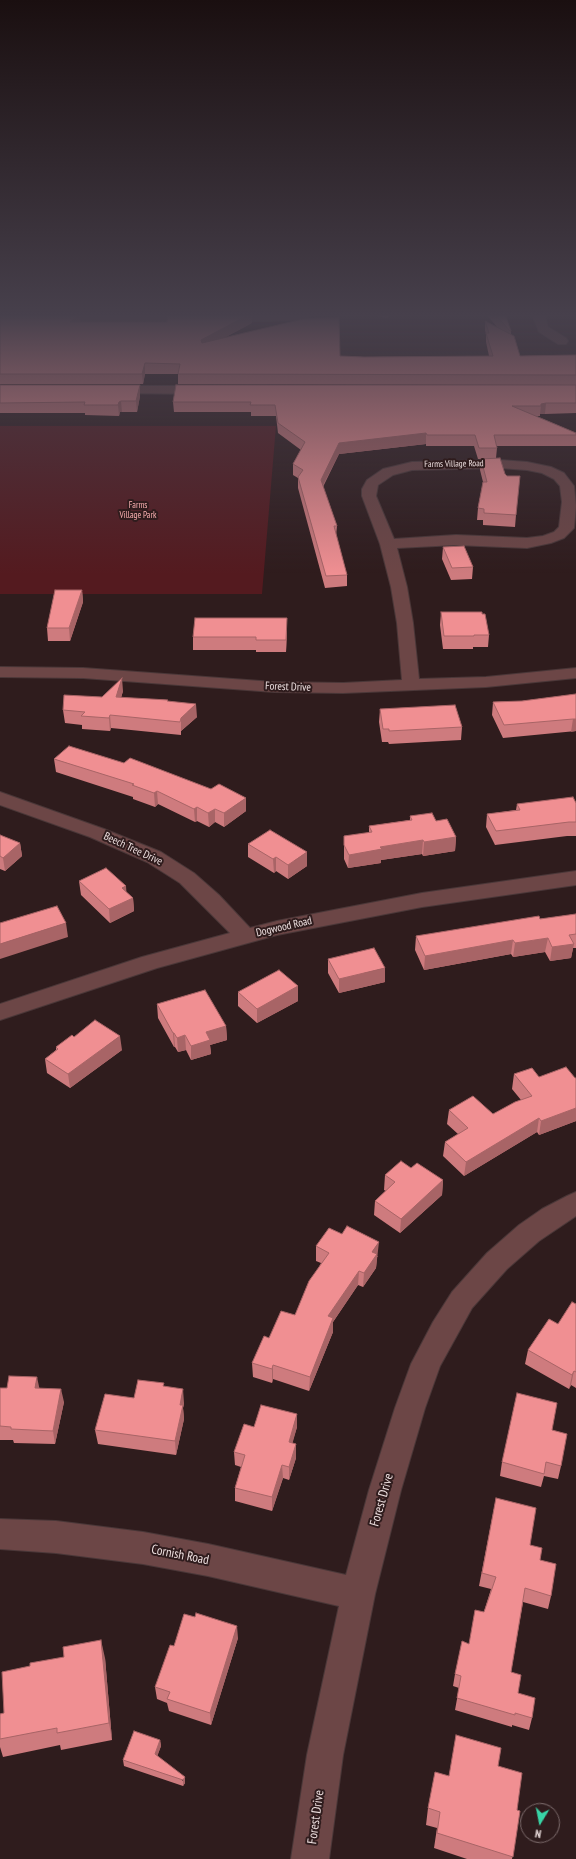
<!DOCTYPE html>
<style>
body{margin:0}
#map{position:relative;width:576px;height:1859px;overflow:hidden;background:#2f1c1d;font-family:"PT Sans Narrow",sans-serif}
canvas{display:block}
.north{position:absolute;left:520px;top:1803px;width:40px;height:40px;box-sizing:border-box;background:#2f1c1d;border:1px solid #7b6a6b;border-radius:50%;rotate:190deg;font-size:11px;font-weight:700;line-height:16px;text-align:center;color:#eee0e0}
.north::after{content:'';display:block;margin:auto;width:14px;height:18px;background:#38d4a6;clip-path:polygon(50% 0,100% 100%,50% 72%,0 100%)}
</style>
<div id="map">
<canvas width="576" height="1859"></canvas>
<div class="north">N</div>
</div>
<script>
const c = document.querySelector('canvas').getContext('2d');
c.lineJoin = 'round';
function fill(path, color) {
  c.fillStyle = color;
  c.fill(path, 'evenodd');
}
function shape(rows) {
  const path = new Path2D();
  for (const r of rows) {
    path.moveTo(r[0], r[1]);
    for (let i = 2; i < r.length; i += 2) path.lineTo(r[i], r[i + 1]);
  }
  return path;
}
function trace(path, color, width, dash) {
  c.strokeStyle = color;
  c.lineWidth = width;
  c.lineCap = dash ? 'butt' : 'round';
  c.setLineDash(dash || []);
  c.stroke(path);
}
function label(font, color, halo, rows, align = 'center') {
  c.font = font + ' "PT Sans Narrow",sans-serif';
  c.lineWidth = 4;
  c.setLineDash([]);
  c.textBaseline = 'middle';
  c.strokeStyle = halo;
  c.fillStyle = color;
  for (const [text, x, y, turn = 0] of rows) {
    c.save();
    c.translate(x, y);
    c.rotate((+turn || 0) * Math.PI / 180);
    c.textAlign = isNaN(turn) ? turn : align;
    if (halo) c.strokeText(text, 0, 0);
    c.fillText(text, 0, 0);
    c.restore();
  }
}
fill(shape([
 [0,426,276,426,262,594,0,594]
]), '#541a1f');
const minor = shape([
 [313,314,311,316,295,320,268,321,0,323,0,315,313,314],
 [532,314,544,314,548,327,566,338,568,341,566,344,558,344,539,332,532,314],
 [111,386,205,386,210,387,211,390,210,393,205,394,106,393,105,390,106,387,111,386],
 [500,460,527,462,551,467,564,473,574,486,576,506,574,528,564,538,551,543,527,548,456,545,397,548,407,587,413,623,419,679,486,677,576,668,576,678,486,687,343,693,274,692,83,678,0,677,0,667,83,668,274,682,343,683,402,680,397,623,391,587,380,544,362,496,362,489,367,480,383,469,412,462,500,460],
 [500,468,527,470,542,473,554,479,560,486,562,502,559,527,554,532,543,536,527,538,456,535,394,539,376,496,378,485,393,475,412,470,500,468],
 [0,792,104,829,161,852,194,873,219,895,250,928,277,921,422,893,576,871,576,885,422,907,277,935,157,968,0,1020,0,1004,142,957,230,933,180,883,147,862,90,837,0,805,0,792],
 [576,1192,576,1216,539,1241,507,1269,472,1308,440,1366,425,1408,401,1490,375,1594,343,1755,329,1859,291,1859,307,1755,339,1606,208,1576,143,1564,56,1553,0,1549,0,1519,56,1521,143,1532,208,1544,346,1575,369,1490,395,1408,411,1364,433,1322,452,1292,487,1253,519,1225,542,1209,567,1196,576,1192]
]);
trace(minor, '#4a3738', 2);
fill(minor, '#6c4646');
fill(shape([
 [168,314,252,314,252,323,224,338,340,356,364,357,489,356,486,342,486,335,485,330,485,321,497,327,486,314,505,314,511,331,511,334,520,356,576,355,576,385,178,384,178,374,145,374,143,384,0,384,0,315,80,322,167,322],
 [371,314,392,314,386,318],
 [0,385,140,396,137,412,120,412,119,416,85,415,85,413,0,413],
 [576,385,576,413,545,414,540,414,540,416,536,416,576,433,576,446,497,446,497,448,496,458,516,515,515,527,483,525,483,520,477,520,478,508,483,482,480,470,481,459,478,459,474,446,426,446,426,444,339,454,323,487,337,526,336,536,347,575,347,586,325,588,298,488,298,478,293,475,293,464,301,450,278,433,276,416,251,416,251,412,174,412,173,402],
 [443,547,473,567,472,579,451,580,442,559],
 [82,590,83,602,70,641,48,641,47,628],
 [441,612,482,614,489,635,488,647,473,647,473,649,443,649,440,625],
 [287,631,286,652,256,652,256,650,193,650,193,637],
 [123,691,121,698,168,700,168,701,197,717,181,731,181,735,111,728,110,731,82,729,82,725,65,723,63,710,102,697],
 [576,694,576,731,503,738,492,715,493,702,522,701],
 [380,709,462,727,461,740,389,744,388,742,382,742,379,722],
 [54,759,246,811,224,827,215,822,209,827,197,821,195,822,158,804,155,807,133,799,133,797,56,772],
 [576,803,576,836,567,836,495,845,486,827,487,814,516,810,517,804],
 [410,816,436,821,456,837,455,851,423,856,422,854,381,860,381,863,348,868,344,859,344,836,369,833,369,826,410,820],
 [0,835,20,843,22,856,5,871,0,869],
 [248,844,307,866,288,879,276,871,274,873,248,857],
 [79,881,126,892,133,898,134,911,110,923,81,895],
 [576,914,576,948,573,948,571,958,550,961,545,952,513,957,511,954,424,970,415,950,416,936],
 [328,959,385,982,339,993,328,973],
 [298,986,298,1001,257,1023,238,1006,238,992],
 [157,1004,226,1026,227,1040,210,1045,211,1054,191,1060,186,1050,178,1052,175,1047,174,1047,158,1018],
 [74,1037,122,1050,70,1088,47,1073,45,1059,56,1050,56,1047],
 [514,1074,539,1077,576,1078,576,1121,539,1135,537,1132,464,1176,443,1156,445,1142,458,1134,447,1124,449,1110,493,1114,521,1100,512,1089],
 [411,1168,443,1180,442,1195,400,1233,374,1215,375,1201,386,1191,384,1190,385,1175],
 [316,1246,378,1256,377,1257,376,1268,363,1287,358,1285,333,1322,333,1332,309,1391,273,1379,272,1383,253,1377,252,1363,269,1338,295,1315,321,1263,316,1261],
 [576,1304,576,1388,571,1385,569,1389,525,1364,528,1350,558,1324],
 [164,1386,184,1403,183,1408,184,1419,176,1455,98,1444,95,1430,134,1398],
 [0,1388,39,1388,64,1402,55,1444,14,1443,13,1440,0,1440],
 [254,1427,297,1427,292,1443,296,1444,296,1458,289,1480,283,1478,272,1511,235,1501,235,1488,241,1467,235,1465,234,1452],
 [552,1430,561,1466,558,1479,544,1476,541,1487,500,1476,502,1462],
 [496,1498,530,1545,540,1560,551,1596,548,1609,523,1602,511,1672,518,1693,532,1718,529,1730,512,1725,512,1727,455,1710,459,1688,453,1686,455,1674,484,1612,491,1589,479,1586],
 [238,1638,211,1725,169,1711,167,1703,157,1699,155,1687,174,1646],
 [105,1658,112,1740,61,1750,60,1745,3,1757,0,1747,0,1714,4,1713],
 [160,1740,161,1746,157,1756,185,1783,183,1786,124,1766,123,1760],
 [498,1766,517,1810,512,1859,467,1859,434,1848,437,1828,426,1825,428,1808,449,1776]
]), '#ce7b7e');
fill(shape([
 [80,314,81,324,70,322],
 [250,314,252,314,252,323,201,350,201,340],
 [386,314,392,314,386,318],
 [145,363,145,374,143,384,142,374],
 [140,385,140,396,137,412,136,401],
 [121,401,122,412,120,412,119,416,118,405,119,402],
 [546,403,545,414,540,414,541,406,541,404],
 [426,433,426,444,339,454,320,491,321,480,339,443],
 [82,590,83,602,70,641,69,628],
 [287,618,287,631,286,652,286,640],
 [122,678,123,691,117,710,116,697],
 [196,704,197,717,181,731,181,735,181,718],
 [110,715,111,728,110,731,109,718],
 [573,719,576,719,576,731,571,732],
 [157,791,158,804,155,807,154,793],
 [246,798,246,811,224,827,224,813],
 [197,807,197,821,195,822,194,809],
 [215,809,215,822,209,827,208,813],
 [456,837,455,851,423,856,424,842],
 [423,840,422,854,381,860,381,863,348,868,349,855,380,847],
 [20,843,22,856,5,871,3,858],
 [307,852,307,866,288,879,288,865],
 [276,857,276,871,274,873,273,859],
 [126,886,127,900,122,888],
 [133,898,134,911,110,923,109,909],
 [66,923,68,937,0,959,0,944],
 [548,938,545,952,513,957,515,943],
 [513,940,511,954,424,970,425,956],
 [574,944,571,958,550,961,552,947],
 [385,968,385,982,339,993,339,979],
 [298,986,298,1001,257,1023,257,1009],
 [226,1026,227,1040,210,1045,211,1054,191,1060,191,1046,206,1032],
 [173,1033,174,1033,175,1047,174,1047],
 [185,1035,186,1050,178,1052,177,1038],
 [120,1036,122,1050,70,1088,68,1074],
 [576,1108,576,1121,539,1135,541,1121],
 [539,1118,537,1132,464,1176,466,1162],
 [443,1180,442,1195,400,1233,401,1219],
 [379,1242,376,1268,363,1287,364,1273,372,1252],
 [359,1271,358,1285,333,1322,333,1332,309,1391,310,1377,328,1316],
 [273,1365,273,1379,272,1383,272,1369],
 [574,1371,571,1385,569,1389,572,1375],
 [37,1377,40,1391,35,1388],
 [61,1389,64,1402,55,1444,53,1431],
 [183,1389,184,1403,183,1408,184,1419,176,1455,175,1441,180,1405],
 [297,1414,297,1427,289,1456,289,1442],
 [296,1444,296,1458,289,1480,289,1467],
 [282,1465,283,1478,272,1511,272,1497],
 [237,1626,238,1638,211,1725,210,1713],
 [101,1640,105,1658,112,1740,109,1723],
 [160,1740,161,1746,156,1760,155,1754],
 [185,1777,185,1783,183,1786,183,1780]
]), '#a86466');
const building = shape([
 [80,314,70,322,167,322,168,314,250,314,201,340,202,343,303,319,339,317,340,356,364,357,493,356,486,333,489,333,485,321,514,336,520,356,576,355,576,375,178,374,180,364,145,363,142,374,0,374,0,315,80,314],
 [495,314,505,314,511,331,510,331,495,314],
 [0,385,140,385,136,401,121,401,119,402,118,405,84,405,85,402,0,403,0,385],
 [176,385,576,385,576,403,546,403,541,404,541,406,512,406,576,433,576,435,494,435,497,448,479,448,475,435,427,435,426,433,339,443,321,480,337,526,334,526,347,575,326,576,298,477,303,470,293,464,305,442,278,423,275,405,250,405,251,402,173,402,176,385],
 [500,458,505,474,507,476,520,476,516,515,484,513,484,509,478,508,483,482,487,482,481,459,500,458],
 [464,546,473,567,452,568,443,547,464,546],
 [55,590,82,590,69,628,47,628,55,590],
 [441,612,482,612,482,614,485,614,489,635,474,635,474,636,444,636,441,612],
 [195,618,287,618,286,640,256,640,256,637,193,637,195,618],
 [122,678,116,697,168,700,167,701,196,704,181,718,180,722,110,715,109,718,81,716,85,712,63,710,64,695,102,697,122,678],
 [576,694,576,719,573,719,504,725,493,702,522,701,576,694],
 [455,705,462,727,389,731,389,729,383,729,380,709,455,705],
 [69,746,124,763,130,758,211,789,219,784,246,798,224,813,215,809,208,813,197,807,194,809,157,791,154,793,132,785,134,784,54,759,69,746],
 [573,797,576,803,576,822,569,822,496,831,487,814,520,810,517,804,573,797],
 [432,813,436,821,447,819,456,837,424,842,423,840,380,847,382,849,349,855,344,845,344,836,372,832,369,826,412,820,410,816,432,813],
 [270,830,307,852,288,865,276,857,273,859,248,844,270,830],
 [0,835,20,843,3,858,0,856,0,835],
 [106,868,126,886,122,888,133,898,109,909,79,881,106,868],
 [57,906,66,923,0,944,0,923,57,906],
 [576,914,576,934,569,935,574,944,552,947,548,938,515,943,513,940,425,956,416,936,539,916,540,919,576,914],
 [374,948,385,968,339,979,328,959,374,948],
 [279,970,298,986,257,1009,238,992,279,970],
 [205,990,226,1026,206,1032,210,1040,191,1046,185,1035,177,1038,174,1033,173,1033,157,1004,205,990],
 [95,1020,120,1036,68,1074,45,1059,58,1049,56,1047,72,1035,74,1037,95,1020],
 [566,1067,575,1078,576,1078,576,1108,541,1121,539,1118,466,1162,445,1142,468,1128,449,1110,473,1096,493,1114,515,1102,532,1096,514,1074,532,1068,539,1077,566,1067],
 [401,1161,411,1168,417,1163,443,1180,401,1219,375,1201,395,1182,385,1175,401,1161],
 [347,1226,379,1242,372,1252,377,1254,364,1273,359,1271,328,1316,333,1318,310,1377,273,1365,272,1369,252,1363,264,1336,269,1338,281,1311,295,1315,309,1281,329,1253,316,1246,329,1228,342,1234,347,1226],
 [572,1302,576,1304,576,1372,574,1371,572,1375,528,1350,549,1319,558,1324,572,1302],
 [9,1376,37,1377,35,1388,61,1389,53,1431,11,1429,11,1427,0,1426,0,1388,7,1388,9,1376],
 [138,1380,164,1383,163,1386,183,1389,180,1405,183,1405,175,1441,95,1430,105,1394,134,1398,138,1380],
 [517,1393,557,1403,552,1430,567,1434,561,1466,546,1462,544,1474,502,1462,517,1393],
 [261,1405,297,1414,289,1442,296,1444,289,1467,282,1465,272,1497,235,1488,245,1455,234,1452,244,1424,254,1427,261,1405],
 [496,1498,536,1508,530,1545,542,1548,540,1560,556,1564,551,1596,525,1588,511,1672,521,1675,518,1693,535,1698,532,1718,515,1713,515,1715,457,1698,461,1676,455,1674,462,1641,469,1644,475,1610,484,1612,496,1577,482,1573,496,1498],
 [196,1613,237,1626,210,1713,167,1699,170,1692,155,1687,170,1645,174,1646,184,1614,195,1617,196,1613],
 [101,1640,109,1723,57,1733,57,1728,0,1739,0,1714,4,1713,2,1672,30,1666,30,1663,64,1657,63,1647,101,1640],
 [134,1731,160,1740,155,1754,185,1777,183,1780,123,1760,134,1731],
 [456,1735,501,1748,498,1766,522,1773,517,1810,520,1811,513,1857,437,1833,440,1812,428,1808,435,1772,449,1776,456,1735]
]);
fill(building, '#f08f92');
trace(building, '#a86466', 1);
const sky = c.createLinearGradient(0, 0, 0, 574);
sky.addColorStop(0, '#1a0f10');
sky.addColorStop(0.55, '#47404c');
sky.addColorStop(1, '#47404c00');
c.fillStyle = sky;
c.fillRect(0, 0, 576, 574);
label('9px', '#eee0e0', '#2f1c1d', [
 ["Farms Village Road",454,464,-1]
]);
label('9px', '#fbb0b1', '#2f1c1d', [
 ["Farms",138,505],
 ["Village Park",138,515]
]);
label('11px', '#eee0e0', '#2f1c1d', [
 ["Forest Drive",288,687,2],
 ["Beech Tree Drive",133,849,25],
 ["Dogwood Road",284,927,-13]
]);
label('13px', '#eee0e0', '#2f1c1d', [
 ["Forest Drive",382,1500,-74],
 ["Cornish Road",180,1555,11],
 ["Forest Drive",316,1817,-82]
]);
</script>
